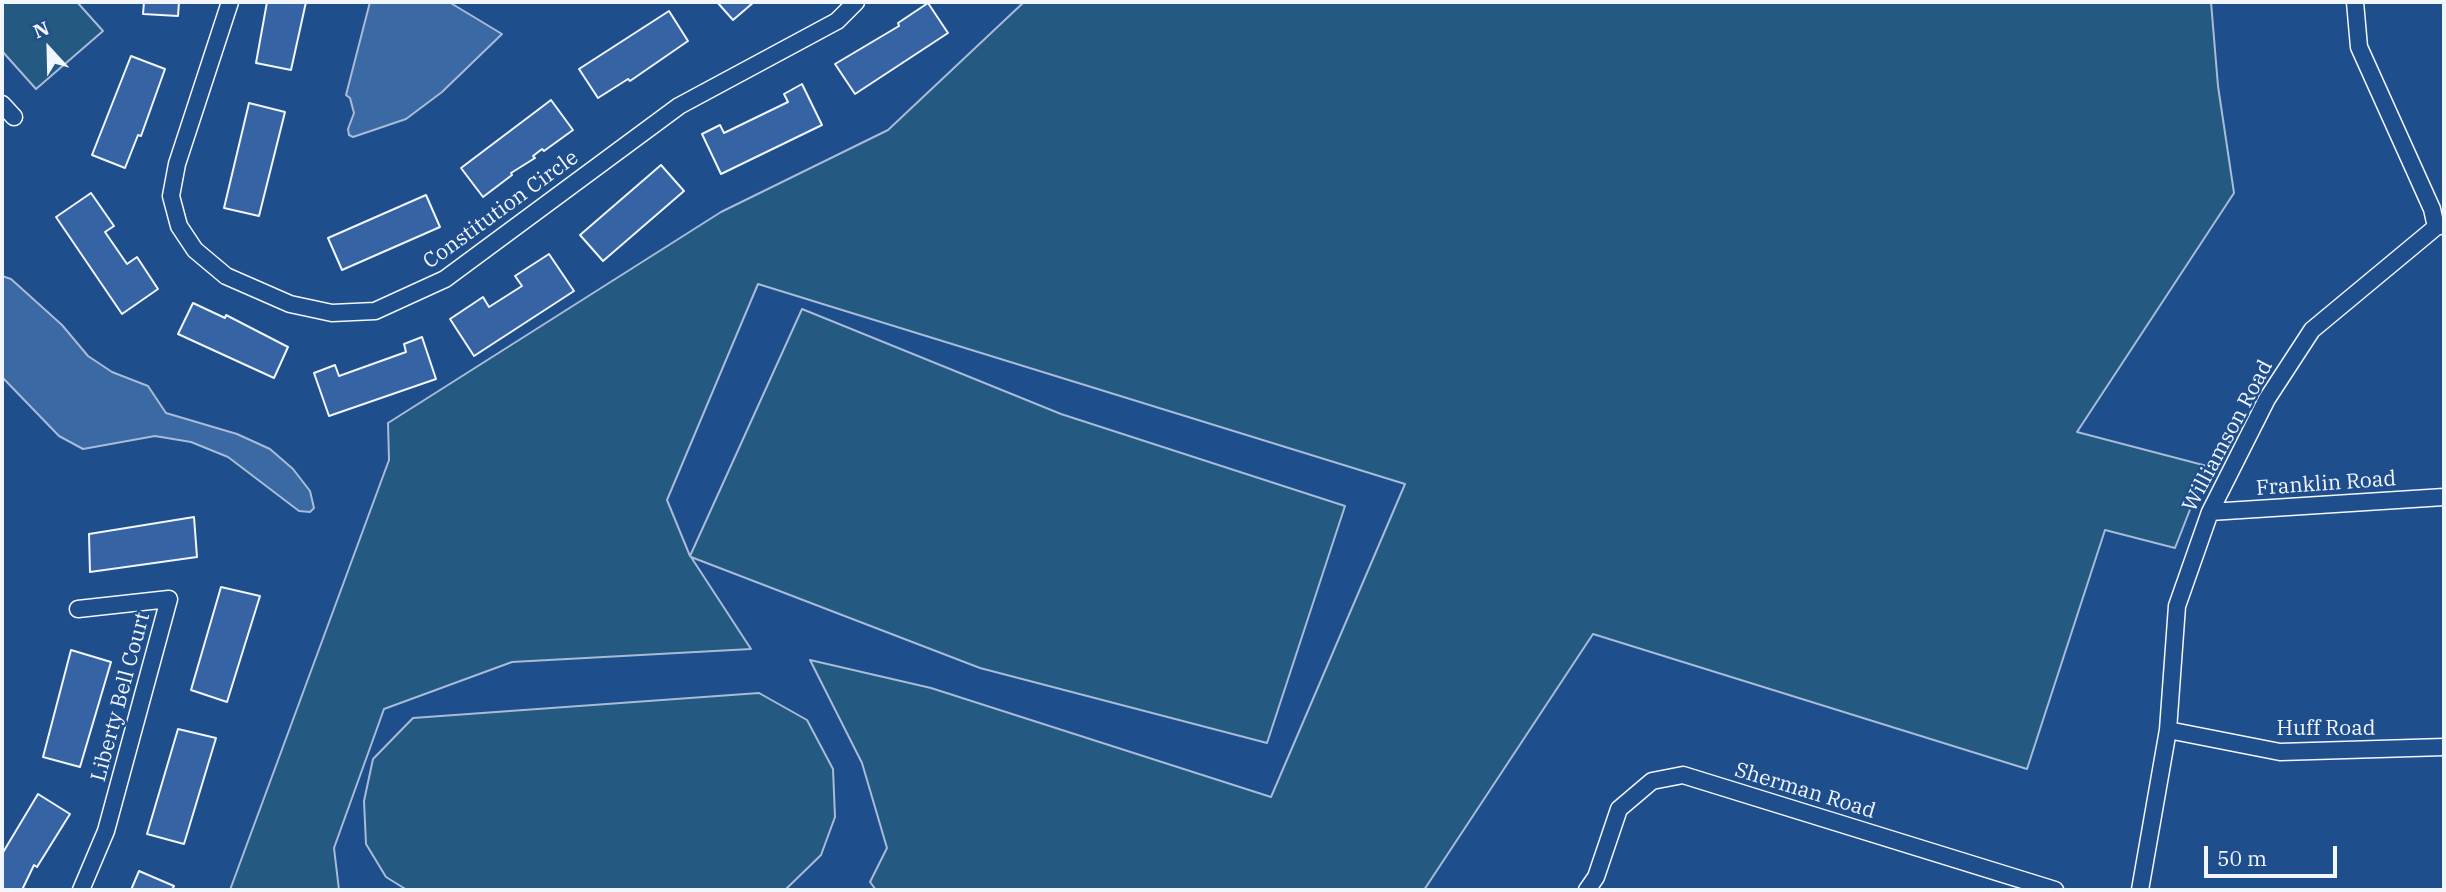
<!DOCTYPE html>
<style>
body{margin:0}
#map{position:relative;width:2446px;height:892px;overflow:hidden;background:#1f4e8c;font-family:"IBM Plex Serif",serif}
canvas{display:block}
.frame{position:absolute;inset:0;border:4px solid #f2f6ff;pointer-events:none}
.north{position:absolute;left:14px;top:14px;width:70px;height:70px;-webkit-text-stroke:5px #1f4e8c;paint-order:stroke;rotate:338deg;font-size:19px;font-weight:700;line-height:28px;text-align:center;color:#f2f6ff}
.north::after{content:'';display:block;margin:auto;width:24px;height:32px;background:#f2f6ff;clip-path:polygon(50% 0,100% 100%,50% 72%,0 100%)}
.scale{position:absolute;left:2204px;top:846px;width:133px;height:32px;box-sizing:border-box;border:4px solid #f2f6ff;border-top:0;padding-left:9px;font-size:21px;line-height:24px;white-space:nowrap;color:#f2f6ff;-webkit-text-stroke:5px #1f4e8c;paint-order:stroke}
</style>
<div id="map">
<canvas width="2446" height="892"></canvas>
<div class="frame"></div>
<div class="north">N</div>
<div class="scale">50 m</div>
</div>
<script>
const c = document.querySelector('canvas').getContext('2d');
c.lineJoin = 'round';
function fill(path, color) {
  c.fillStyle = color;
  c.fill(path, 'evenodd');
}
function shape(rows) {
  const path = new Path2D();
  for (const r of rows) {
    path.moveTo(r[0], r[1]);
    for (let i = 2; i < r.length; i += 2) path.lineTo(r[i], r[i + 1]);
  }
  return path;
}
function trace(path, color, width, dash) {
  c.strokeStyle = color;
  c.lineWidth = width;
  c.lineCap = dash ? 'butt' : 'round';
  c.setLineDash(dash || []);
  c.stroke(path);
}
function label(font, color, halo, rows, align = 'center') {
  c.font = font + ' "IBM Plex Serif",serif';
  c.lineWidth = 5;
  c.setLineDash([]);
  c.textBaseline = 'middle';
  c.strokeStyle = halo;
  c.fillStyle = color;
  for (const [text, x, y, turn = 0] of rows) {
    c.save();
    c.translate(x, y);
    c.rotate((+turn || 0) * Math.PI / 180);
    c.textAlign = isNaN(turn) ? turn : align;
    if (halo) c.strokeText(text, 0, 0);
    c.fillText(text, 0, 0);
    c.restore();
  }
}
const green = shape([
 [2,2,77,2,103,31,36,89,2,51,2,2],
 [1024,2,2211,2,2218,86,2234,193,2077,432,2207,466,2175,548,2105,530,2027,769,1593,634,1424,890,876,890,870,882,887,848,862,763,810,660,931,688,1271,797,1405,484,758,284,667,500,690,556,802,309,1061,414,1345,506,1267,743,980,668,691,557,751,649,512,662,384,709,334,848,339,890,230,890,389,460,388,423,721,212,888,130,1024,2],
 [759,693,807,720,833,769,835,817,821,855,785,890,407,890,386,877,366,844,364,801,373,759,413,718,759,693]
]);
fill(green, '#245a82');
trace(green, '#a8bbd7', 2);
const water = shape([
 [370,2,449,2,502,34,442,92,406,119,353,137,349,135,348,129,354,113,350,98,346,95,370,2],
 [2,276,11,279,62,325,88,356,112,372,148,386,166,413,237,434,270,449,293,469,310,491,314,508,310,512,299,511,228,457,191,442,155,436,83,449,59,436,2,377,2,276]
]);
fill(water, '#3b69a3');
trace(water, '#a8bbd7', 2);
const building = shape([
 [144,2,179,2,178,16,143,14,144,2],
 [267,2,306,2,291,70,256,63,267,2],
 [717,2,754,2,733,20,717,2],
 [928,3,948,33,855,94,835,64,899,26,898,23,928,3],
 [669,11,688,41,630,81,628,79,598,98,579,69,669,11],
 [131,56,165,69,141,136,138,135,125,168,92,155,131,56],
 [802,84,822,125,721,174,702,134,720,125,724,133,788,102,784,94,802,84],
 [551,100,573,130,544,151,542,149,533,156,535,158,511,173,512,175,483,197,461,168,551,100],
 [249,103,285,112,259,216,224,208,249,103],
 [661,165,684,191,603,261,580,235,661,165],
 [91,193,114,226,105,232,127,264,137,257,158,289,122,314,56,217,91,193],
 [426,195,440,227,342,270,328,238,426,195],
 [549,254,574,291,474,356,450,319,483,297,489,307,522,286,515,276,549,254],
 [193,303,225,318,226,315,288,347,274,378,178,334,193,303],
 [422,337,436,379,329,416,314,373,335,365,339,376,406,352,404,344,422,337],
 [194,517,197,557,90,572,89,534,194,517],
 [221,587,260,596,227,702,191,690,221,587],
 [71,650,111,662,80,767,43,757,71,650],
 [178,729,216,738,184,844,147,834,178,729],
 [38,794,70,814,37,867,34,865,22,890,2,890,2,854,38,794],
 [139,871,174,886,172,890,131,890,139,871]
]);
fill(building, '#3563a3');
trace(building, '#f2f6ff', 2);
const minor = shape([
 [230,2,177,164,171,196,179,226,195,250,226,276,290,304,332,313,375,311,445,279,679,106,837,21,856,2],
 [2355,2,2359,47,2432,209,2436,227],
 [2,104,14,117],
 [2210,512,2444,497],
 [78,609,169,599,106,831,81,890],
 [2168,730,2280,752,2444,747],
 [1587,890,1596,877,1619,809,1652,781,1683,775,2055,890],
 [2140,890,2168,730,2177,606,2210,512,2267,399,2312,330,2436,227,2444,225]
]);
trace(minor, '#f2f6ff', 19);
trace(minor, '#1f4e8c', 16);
label('21px', '#f2f6ff', '#1f4e8c', [
 ["Constitution Circle",501,210,-36],
 ["Williamson Road",2228,436,-62],
 ["Franklin Road",2326,484,-4],
 ["Liberty Bell Court",121,697,-75],
 ["Huff Road",2326,729],
 ["Sherman Road",1805,791,17]
]);
</script>
